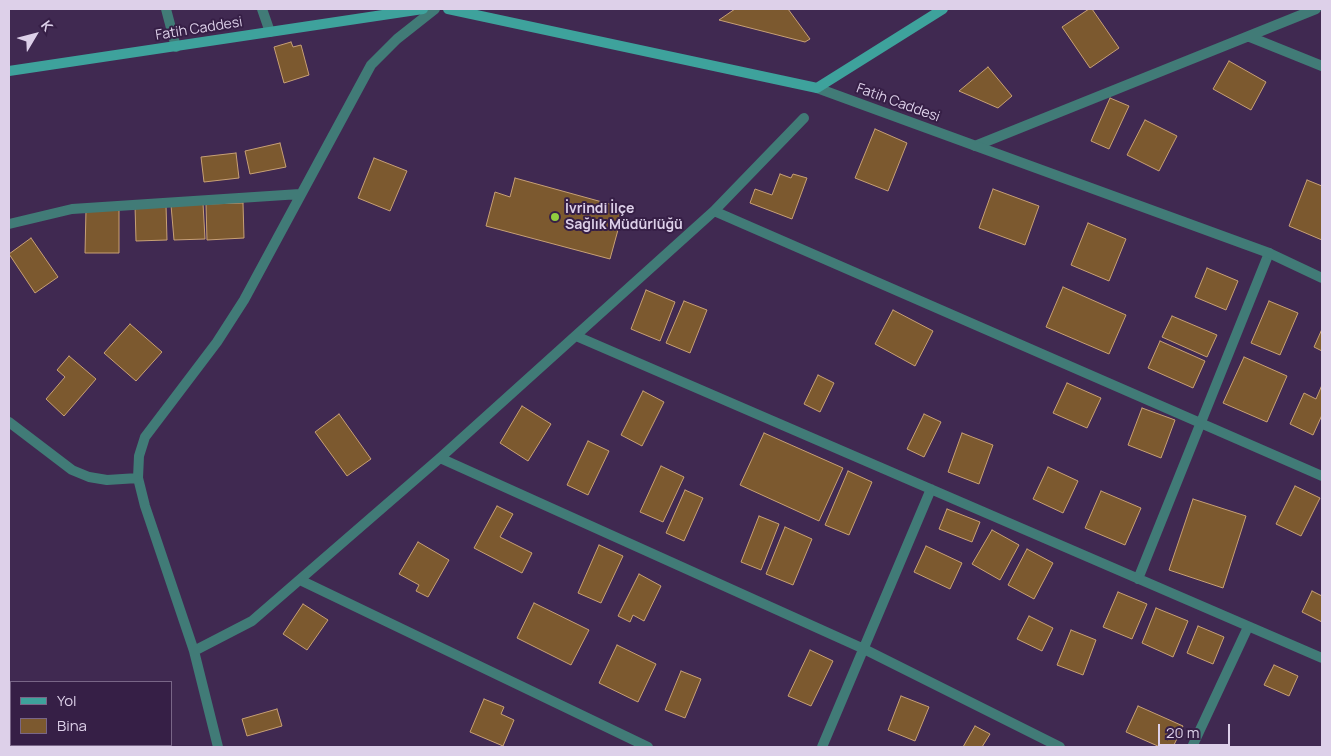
<!DOCTYPE html>
<meta charset="utf-8">
<style>
body{margin:0}
#map{position:relative;width:1331px;height:756px;overflow:hidden;background:#402951;font-family:Manrope,sans-serif}
canvas{display:block}
.frame{position:absolute;inset:0;border:10px solid #ddd0e9;pointer-events:none}
.legend{position:absolute;left:10px;top:681px;width:162px;height:65px;box-sizing:border-box;background:#361f46;border:1px solid #796687;margin:0;padding:6px 9px;list-style:none;font-size:15px;color:#ddd0e9}
.legend li{display:flex;align-items:center;gap:10px;height:25px}
.legend b{width:25px;border:1px solid #796687}
.north{position:absolute;left:10px;top:10px;width:50px;height:50px;-webkit-text-stroke:4px #361f46;paint-order:stroke;rotate:53deg;font-size:14px;font-weight:700;line-height:20px;text-align:center;color:#ddd0e9}
.north::after{content:'';display:block;margin:auto;width:18px;height:22px;background:#ddd0e9;clip-path:polygon(50% 0,100% 100%,50% 72%,0 100%)}
.scale{position:absolute;left:1158px;top:724px;width:72px;height:22px;box-sizing:border-box;border:2px solid #ddd0e9;border-top:0;padding-left:6px;font-size:15px;line-height:18px;white-space:nowrap;color:#ddd0e9;-webkit-text-stroke:4px #361f46;paint-order:stroke}
</style>
<div id="map">
<canvas width="1331" height="756"></canvas>
<div class="frame"></div>
<ul class="legend">
<li><b style="height:6px;background:#3ea29c"></b>Yol</li>
<li><b style="height:14px;background:#7c592f"></b>Bina</li>
</ul>
<div class="north">K</div>
<div class="scale">20 m</div>
</div>
<script>
const c = document.querySelector('canvas').getContext('2d');
c.lineJoin = 'round';
function fill(path, color) {
  c.fillStyle = color;
  c.fill(path, 'evenodd');
}
function shape(rows) {
  const path = new Path2D();
  for (const r of rows) {
    path.moveTo(r[0], r[1]);
    for (let i = 2; i < r.length; i += 2) path.lineTo(r[i], r[i + 1]);
  }
  return path;
}
function trace(path, color, width, dash) {
  c.strokeStyle = color;
  c.lineWidth = width;
  c.lineCap = dash ? 'butt' : 'round';
  c.setLineDash(dash || []);
  c.stroke(path);
}
function label(font, color, halo, rows, align = 'center') {
  c.font = font + ' Manrope,sans-serif';
  c.lineWidth = 4;
  c.setLineDash([]);
  c.textBaseline = 'middle';
  c.strokeStyle = halo;
  c.fillStyle = color;
  for (const [text, x, y, turn = 0] of rows) {
    c.save();
    c.translate(x, y);
    c.rotate((+turn || 0) * Math.PI / 180);
    c.textAlign = isNaN(turn) ? turn : align;
    if (halo) c.strokeText(text, 0, 0);
    c.fillText(text, 0, 0);
    c.restore();
  }
}
const building = shape([
 [735,9,788,9,810,39,805,42,719,20,735,9],
 [1089,9,1092,9,1119,48,1090,68,1062,27,1089,9],
 [291,42,293,47,301,45,309,75,284,83,274,47,291,42],
 [1229,61,1266,82,1251,110,1213,89,1229,61],
 [988,67,1012,96,998,108,959,91,988,67],
 [1110,98,1129,106,1109,149,1091,141,1110,98],
 [1145,120,1177,136,1159,171,1127,155,1145,120],
 [875,129,907,143,888,191,855,178,875,129],
 [280,143,286,167,250,174,245,151,280,143],
 [236,153,239,178,204,182,201,157,236,153],
 [374,158,407,171,390,211,358,198,374,158],
 [780,174,791,178,793,174,807,178,792,219,750,203,755,189,772,195,780,174],
 [515,178,624,208,610,259,486,226,495,192,510,197,515,178],
 [1307,180,1322,186,1322,240,1289,226,1307,180],
 [993,189,1039,206,1025,245,979,228,993,189],
 [203,203,205,239,174,240,171,205,203,203],
 [243,203,244,238,207,240,206,204,243,203],
 [135,205,166,205,167,240,136,241,135,205],
 [86,210,119,210,119,253,85,253,86,210],
 [1088,223,1126,239,1109,281,1071,265,1088,223],
 [31,238,58,277,35,293,9,254,31,238],
 [1207,268,1238,281,1226,310,1195,297,1207,268],
 [1063,287,1126,315,1109,354,1046,327,1063,287],
 [646,290,675,302,660,341,631,329,646,290],
 [684,301,707,310,690,353,666,343,684,301],
 [1269,301,1298,313,1280,355,1251,343,1269,301],
 [893,310,933,331,915,366,875,344,893,310],
 [1172,316,1217,335,1207,357,1162,337,1172,316],
 [130,324,162,352,136,381,104,353,130,324],
 [1322,329,1322,351,1314,347,1322,329],
 [1160,341,1205,361,1193,388,1148,368,1160,341],
 [69,356,96,379,64,416,46,399,65,377,57,370,69,356],
 [1244,357,1287,376,1267,422,1223,403,1244,357],
 [818,375,834,383,820,412,804,404,818,375],
 [1067,383,1101,398,1087,428,1053,413,1067,383],
 [1322,385,1322,415,1313,435,1290,424,1304,393,1316,399,1322,385],
 [643,391,664,402,642,446,621,435,643,391],
 [522,406,551,424,528,461,500,443,522,406],
 [1142,408,1175,420,1161,458,1128,445,1142,408],
 [339,414,371,459,347,476,315,432,339,414],
 [924,414,941,422,924,457,907,449,924,414],
 [764,433,843,468,819,521,740,485,764,433],
 [962,433,993,445,979,484,948,472,962,433],
 [588,441,609,451,588,495,567,485,588,441],
 [661,466,684,477,663,522,640,512,661,466],
 [1048,467,1078,481,1063,513,1033,499,1048,467],
 [848,471,872,482,849,535,825,525,848,471],
 [1295,486,1320,498,1301,536,1276,524,1295,486],
 [685,490,703,498,684,541,666,533,685,490],
 [1101,491,1141,508,1125,545,1085,528,1101,491],
 [1193,499,1246,516,1223,588,1169,570,1193,499],
 [497,506,513,514,500,537,532,553,522,573,474,548,497,506],
 [947,509,980,522,972,542,939,529,947,509],
 [759,516,779,524,761,570,741,562,759,516],
 [785,527,812,539,793,585,766,574,785,527],
 [992,530,1019,545,1000,580,972,564,992,530],
 [418,542,449,560,428,597,416,591,419,585,399,574,418,542],
 [599,545,623,556,601,603,578,593,599,545],
 [926,546,962,563,950,589,914,572,926,546],
 [1027,549,1053,563,1034,599,1008,585,1027,549],
 [639,574,661,586,644,621,633,615,630,622,618,616,639,574],
 [1312,591,1322,596,1322,622,1302,612,1312,591],
 [1118,592,1147,604,1132,639,1103,627,1118,592],
 [534,603,589,630,571,665,517,638,534,603],
 [303,604,328,620,307,650,283,634,303,604],
 [1156,608,1188,621,1173,657,1142,643,1156,608],
 [1029,616,1053,628,1042,651,1017,639,1029,616],
 [1198,626,1224,637,1213,664,1187,653,1198,626],
 [1071,630,1096,640,1083,675,1057,665,1071,630],
 [617,645,656,664,638,702,599,683,617,645],
 [810,650,833,661,811,706,788,696,810,650],
 [1274,665,1298,676,1289,696,1264,685,1274,665],
 [681,671,701,679,685,718,665,710,681,671],
 [901,696,929,707,915,741,888,730,901,696],
 [484,699,504,707,501,714,514,720,503,746,470,732,484,699],
 [1138,706,1183,726,1173,747,1160,747,1126,732,1138,706],
 [277,709,282,726,247,736,242,719,277,709],
 [975,726,990,734,982,747,963,747,975,726]
]);
fill(building, '#7c592f');
trace(building, '#c7a075', 1);
trace(shape([
 [166,9,176,47],
 [262,9,270,32],
 [1250,37,1322,66],
 [975,146,1316,9],
 [714,211,1322,476],
 [9,224,72,209,300,194],
 [576,336,1322,658],
 [9,422,72,470,89,477,107,480,138,478],
 [440,458,864,649,1060,747],
 [1138,579,1269,253],
 [300,580,648,747],
 [194,651,252,621,440,458,714,211,804,118],
 [218,747,194,651,145,506,138,478,139,456,145,437,217,342,244,300,371,65,397,39,435,9],
 [822,747,931,489],
 [1192,747,1248,627]
]), '#417b77', 10);
trace(shape([
 [817,88,1269,253,1322,278]
]), '#417b77', 10);
trace(shape([
 [448,9,817,88,943,9],
 [9,71,423,9]
]), '#3ea29c', 10);
for (const [x, y, r, color] of [
 [555,217,5,"#91cd3f"]
]) {
  const dot = new Path2D();
  dot.arc(x, y, r, 0, 2 * Math.PI);
  c.fillStyle = color;
  c.fill(dot);
  trace(dot, '#361f46', 2);
}
label('14px', '#ddd0e9', '#361f46', [
 ["Fatih Caddesi",199,29,-9],
 ["Fatih Caddesi",898,103,20]
]);
label('bold 14px', '#ddd0e9', '#361f46', [
 ["İvrindi İlçe",565,209],
 ["Sağlık Müdürlüğü",565,225]
], 'left');
</script>
